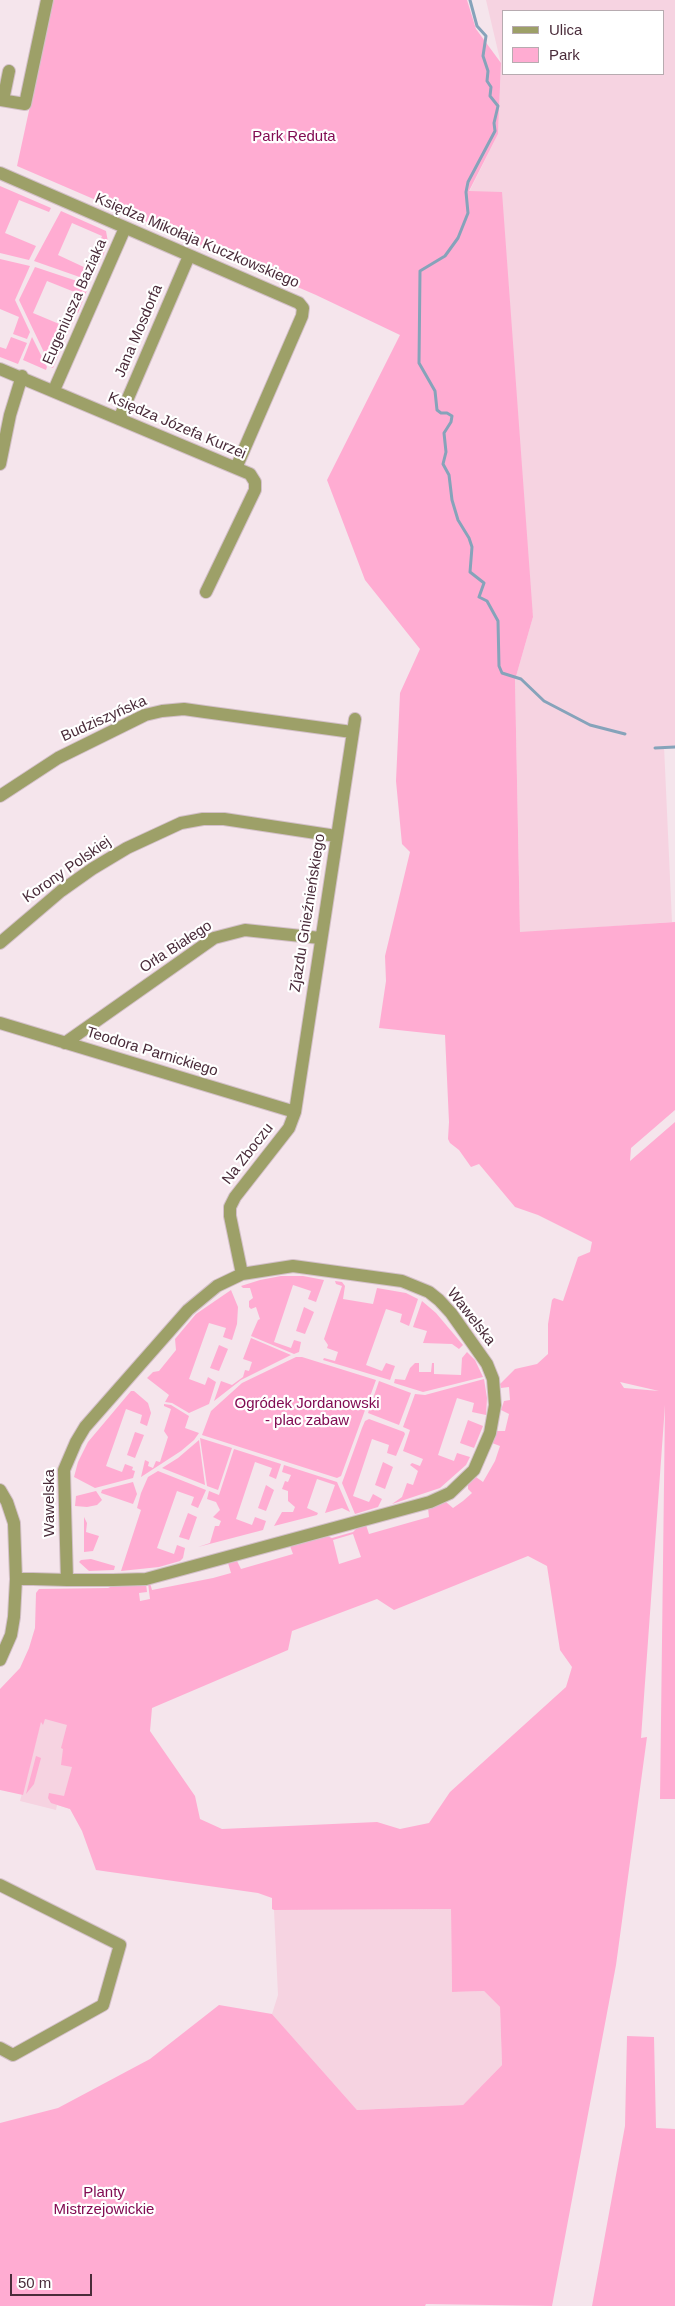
<!DOCTYPE html>
<meta charset="utf-8">
<style>
body{margin:0}
#map{position:relative;width:675px;height:2306px;overflow:hidden;background:#f5e5ec;font-family:Helvetica,sans-serif}
canvas{display:block}
.legend{position:absolute;left:502px;top:10px;width:162px;height:65px;box-sizing:border-box;background:#fff;border:1px solid #b7abb0;margin:0;padding:6px 9px;list-style:none;font-size:15px;color:#4a2c3a}
.legend li{display:flex;align-items:center;gap:10px;height:25px}
.legend b{width:25px;border:1px solid #b7abb0}
.scale{position:absolute;left:10px;top:2274px;width:82px;height:22px;box-sizing:border-box;border:2px solid #4a2c3a;border-top:0;padding-left:6px;font-size:15px;line-height:18px;white-space:nowrap;color:#4a2c3a;-webkit-text-stroke:4px #fff;paint-order:stroke}
</style>
<div id="map">
<canvas width="675" height="2306"></canvas>
<ul class="legend">
<li><b style="height:6px;background:#9da068"></b>Ulica</li>
<li><b style="height:14px;background:#ffacd2"></b>Park</li>
</ul>
<div class="scale">50 m</div>
</div>
<script>
const c = document.querySelector('canvas').getContext('2d');
c.lineJoin = 'round';
function fill(path, color) {
  c.fillStyle = color;
  c.fill(path, 'evenodd');
}
function shape(rows) {
  const path = new Path2D();
  for (const r of rows) {
    path.moveTo(r[0], r[1]);
    for (let i = 2; i < r.length; i += 2) path.lineTo(r[i], r[i + 1]);
  }
  return path;
}
function trace(path, color, width, dash) {
  c.strokeStyle = color;
  c.lineWidth = width;
  c.lineCap = dash ? 'butt' : 'round';
  c.setLineDash(dash || []);
  c.stroke(path);
}
function label(font, color, halo, rows, align = 'center') {
  c.font = font + ' Helvetica,sans-serif';
  c.lineWidth = 4.5;
  c.setLineDash([]);
  c.textBaseline = 'middle';
  c.strokeStyle = halo;
  c.fillStyle = color;
  for (const [text, x, y, turn = 0] of rows) {
    c.save();
    c.translate(x, y);
    c.rotate((+turn || 0) * Math.PI / 180);
    c.textAlign = isNaN(turn) ? turn : align;
    if (halo) c.strokeText(text, 0, 0);
    c.fillText(text, 0, 0);
    c.restore();
  }
}
fill(shape([
 [486,0,675,0,675,746,664,746,672,922,520,933,515,680,533,617,469,192,498,134,501,64],
 [504,11,664,11,664,74,504,74],
 [49,1713,65,1716,78,1763,70,1809,57,1805,56,1810,20,1801,41,1721],
 [451,1909,452,1992,484,1991,500,2007,502,2065,463,2105,357,2110,272,2014,278,1995,274,1910]
]), '#f6d3e1');
fill(shape([
 [53,0,467,0,476,29,501,63,498,134,469,191,502,192,533,617,515,680,520,932,675,922,675,1110,631,1148,630,1161,675,1122,675,1799,660,1799,665,1405,641,1738,647,1737,616,1965,552,2306,426,2304,425,2306,0,2306,0,2123,58,2108,150,2059,219,2005,272,2014,357,2110,463,2105,502,2065,500,2007,484,1991,452,1992,451,1909,274,1910,272,1909,272,1898,258,1893,96,1870,82,1831,70,1809,51,1803,48,1798,49,1793,64,1796,72,1767,61,1765,63,1749,61,1748,67,1725,45,1719,43,1725,41,1722,23,1795,0,1790,0,1689,20,1668,29,1648,35,1628,36,1593,39,1589,108,1588,115,1585,146,1583,147,1592,139,1593,140,1601,150,1599,148,1583,150,1583,152,1590,213,1578,231,1573,228,1563,237,1561,241,1569,293,1554,290,1546,327,1536,332,1538,353,1532,356,1529,366,1525,369,1534,429,1517,428,1508,446,1502,453,1508,463,1501,472,1493,468,1489,468,1485,476,1477,483,1482,495,1461,500,1446,492,1443,497,1431,505,1431,509,1414,501,1410,504,1401,510,1400,509,1387,501,1388,500,1384,515,1369,537,1364,548,1354,548,1324,552,1300,554,1298,563,1301,578,1257,590,1252,592,1242,538,1215,515,1207,479,1164,471,1167,459,1150,450,1143,448,1139,449,1122,445,1035,379,1028,386,981,385,956,410,852,402,844,396,781,400,693,420,649,365,580,327,480,400,335,316,295,17,166],
 [620,1382,659,1391,624,1388],
 [353,1534,361,1557,339,1564,333,1540],
 [528,1556,547,1566,560,1650,572,1667,566,1687,450,1792,429,1823,400,1829,377,1822,222,1829,200,1819,195,1796,150,1731,152,1708,288,1650,292,1631,377,1599,394,1610],
 [0,186,51,208,49,212,19,200,5,233,36,246,29,260,0,253],
 [61,211,106,231,108,242,103,256,95,253,102,236,72,223,58,255,88,269,94,256,101,259,91,281,34,261],
 [0,259,30,266,15,300,30,332,27,339,13,334,19,317,0,309],
 [35,267,89,285,78,313,70,310,77,293,47,281,33,313,64,326,69,314,75,317,53,368,51,367,19,300],
 [11,337,27,343,18,364,0,357,0,347,6,349],
 [32,337,47,367,46,370,23,360],
 [281,1276,303,1276,324,1280,316,1302,308,1299,311,1291,293,1285,274,1342,291,1348,294,1340,301,1342,299,1352,294,1354,251,1336,258,1320,260,1319,256,1307,251,1309,249,1307,249,1301,253,1298,250,1288,243,1288,241,1286,260,1280],
 [335,1281,342,1282,345,1286,343,1299,373,1304,377,1288,406,1293,418,1299,409,1326,400,1322,402,1314,386,1309,366,1365,382,1371,386,1363,395,1366,390,1380,323,1360,324,1358,335,1361,338,1352,327,1348,328,1345,324,1339,342,1286,336,1284],
 [231,1290,238,1307,237,1324,232,1340,223,1337,226,1328,209,1323,189,1379,205,1385,208,1377,216,1382,209,1404,189,1413,172,1403,165,1402,169,1395,147,1378,153,1372,159,1371,176,1350,175,1339,196,1314],
 [422,1301,436,1313,463,1345,459,1349,452,1344,423,1343,427,1331,413,1327],
 [304,1307,314,1312,305,1334,296,1331],
 [251,1338,291,1355,241,1380,214,1401,221,1381,232,1385,243,1377,245,1370,249,1371,252,1362,243,1359],
 [219,1345,228,1349,219,1371,210,1368],
 [467,1352,475,1360,483,1377,423,1392,394,1383,395,1379,405,1380,410,1368,415,1363,419,1363,419,1372,431,1372,432,1363,434,1363,434,1374,461,1375,462,1358],
 [296,1357,302,1357,376,1380,341,1476,337,1478,202,1435,211,1411,242,1383],
 [484,1379,487,1398,486,1415,472,1412,474,1403,457,1398,438,1455,454,1461,457,1453,470,1457,466,1465,440,1488,392,1504,402,1497,407,1483,413,1485,418,1471,410,1465,412,1463,420,1466,423,1459,403,1451,410,1430,403,1427,415,1394,425,1395],
 [379,1381,411,1393,399,1425,368,1413],
 [131,1391,134,1391,148,1403,151,1413,147,1426,140,1423,142,1415,126,1409,106,1466,122,1472,125,1464,133,1467,132,1470,135,1471,133,1478,95,1488,74,1477,78,1462,88,1442],
 [164,1404,171,1405,189,1416,185,1428,199,1433,194,1440,181,1451,141,1477,145,1460,149,1462,148,1466,153,1468,156,1461,160,1462,168,1437,164,1431,171,1409,164,1406],
 [369,1419,404,1432,405,1434,396,1456,387,1453,389,1445,372,1439,353,1496,369,1502,373,1494,382,1499,378,1507,355,1514,342,1483,362,1428,365,1421],
 [468,1420,483,1426,474,1448,460,1443],
 [135,1432,144,1435,135,1458,127,1455],
 [200,1438,232,1448,218,1490,207,1486],
 [199,1440,205,1485,162,1468,178,1458],
 [234,1449,281,1464,276,1479,269,1476,272,1468,255,1462,236,1519,252,1525,255,1517,266,1521,263,1530,198,1547,210,1543,215,1526,219,1526,221,1521,213,1517,220,1510,216,1502,207,1499,209,1491,219,1495],
 [383,1462,393,1467,385,1489,375,1485],
 [284,1465,337,1482,350,1512,342,1508,325,1513,335,1485,317,1479,307,1508,318,1513,317,1515,274,1526,282,1512,293,1512,295,1507,288,1501,288,1491,282,1489,285,1481,288,1482,291,1475,282,1472],
 [158,1471,206,1490,198,1508,191,1505,194,1497,177,1491,157,1548,174,1554,177,1545,185,1548,183,1558,180,1561,159,1567,121,1571,141,1510,137,1508,141,1493,148,1477],
 [133,1482,137,1494,133,1504,101,1493,102,1490],
 [266,1485,274,1490,266,1511,258,1508],
 [96,1491,102,1500,97,1505,87,1507,75,1506,76,1496],
 [188,1513,197,1517,189,1540,179,1537],
 [84,1517,87,1523,86,1532,99,1536,93,1551,84,1552],
 [91,1559,115,1566,114,1570,89,1571,79,1562,81,1560],
 [36,1756,41,1758,34,1784,26,1794],
 [627,2036,654,2037,656,2128,675,2129,675,2306,592,2306,625,2126]
]), '#ffacd2');
trace(shape([
 [470,0,477,26,486,36,483,56,488,71,487,81,491,87,490,96,498,106,494,123,495,131,468,182,466,192,468,213,458,238,445,256,420,271,419,363,435,391,437,410,441,413,447,413,452,416,451,422,444,433,446,452,443,464,449,475,452,500,458,520,469,538,472,547,470,572,484,583,479,597,487,601,498,621,499,666,502,673,521,679,544,701,590,725,625,734],
 [655,748,675,747]
]), '#86a3ba', 3);
const minor = shape([
 [0,100,25,104,47,0],
 [3,100,9,71],
 [0,173,299,303,303,308,302,316,236,468],
 [0,369,250,474,255,482,255,490,206,592],
 [54,390,125,228],
 [119,419,189,256],
 [0,464,10,415,22,376],
 [0,796,58,758,145,715,162,711,184,709,205,712,352,732],
 [0,943,61,891,92,869,127,848,181,823,203,819,224,819,336,836],
 [0,1023,295,1112],
 [65,1043,214,938,245,930,320,938],
 [242,1274,230,1216,230,1207,235,1197,289,1128,295,1112,355,719],
 [0,1490,7,1502,14,1523,16,1579,14,1617,11,1635,0,1660],
 [16,1579,33,1579,67,1580,113,1580,146,1579,430,1502,450,1493,474,1470,490,1433,495,1405,493,1379,487,1364,451,1313,439,1300,429,1292,402,1281,293,1266,242,1274,217,1286,188,1310,85,1427,76,1442,64,1470,67,1580],
 [0,1885,120,1945,103,2005,13,2055,0,2048]
]);
trace(minor, '#d3c0c8', 14);
trace(minor, '#9da068', 12);
label('15px', '#820c53', '#fff', [
 ["Park Reduta",294,137],
 ["Ogródek Jordanowski",307,1404],
 ["- plac zabaw",307,1421],
 ["Planty",104,2193],
 ["Mistrzejowickie",104,2210]
]);
label('15px', '#4a2c3a', '#fff', [
 ["Księdza Mikołaja Kuczkowskiego",197,241,23],
 ["Eugeniusza Baziaka",75,302,-66],
 ["Jana Mosdorfa",139,331,-67],
 ["Księdza Józefa Kurzei",177,426,23],
 ["Budziszyńska",104,719,-24],
 ["Korony Polskiej",67,870,-35],
 ["Zjazdu Gnieźnieńskiego",308,913,-81],
 ["Orła Białego",176,947,-33],
 ["Teodora Parnickiego",152,1052,17],
 ["Na Zboczu",248,1154,-52],
 ["Wawelska",471,1317,52],
 ["Wawelska",50,1503,-90]
]);
</script>
